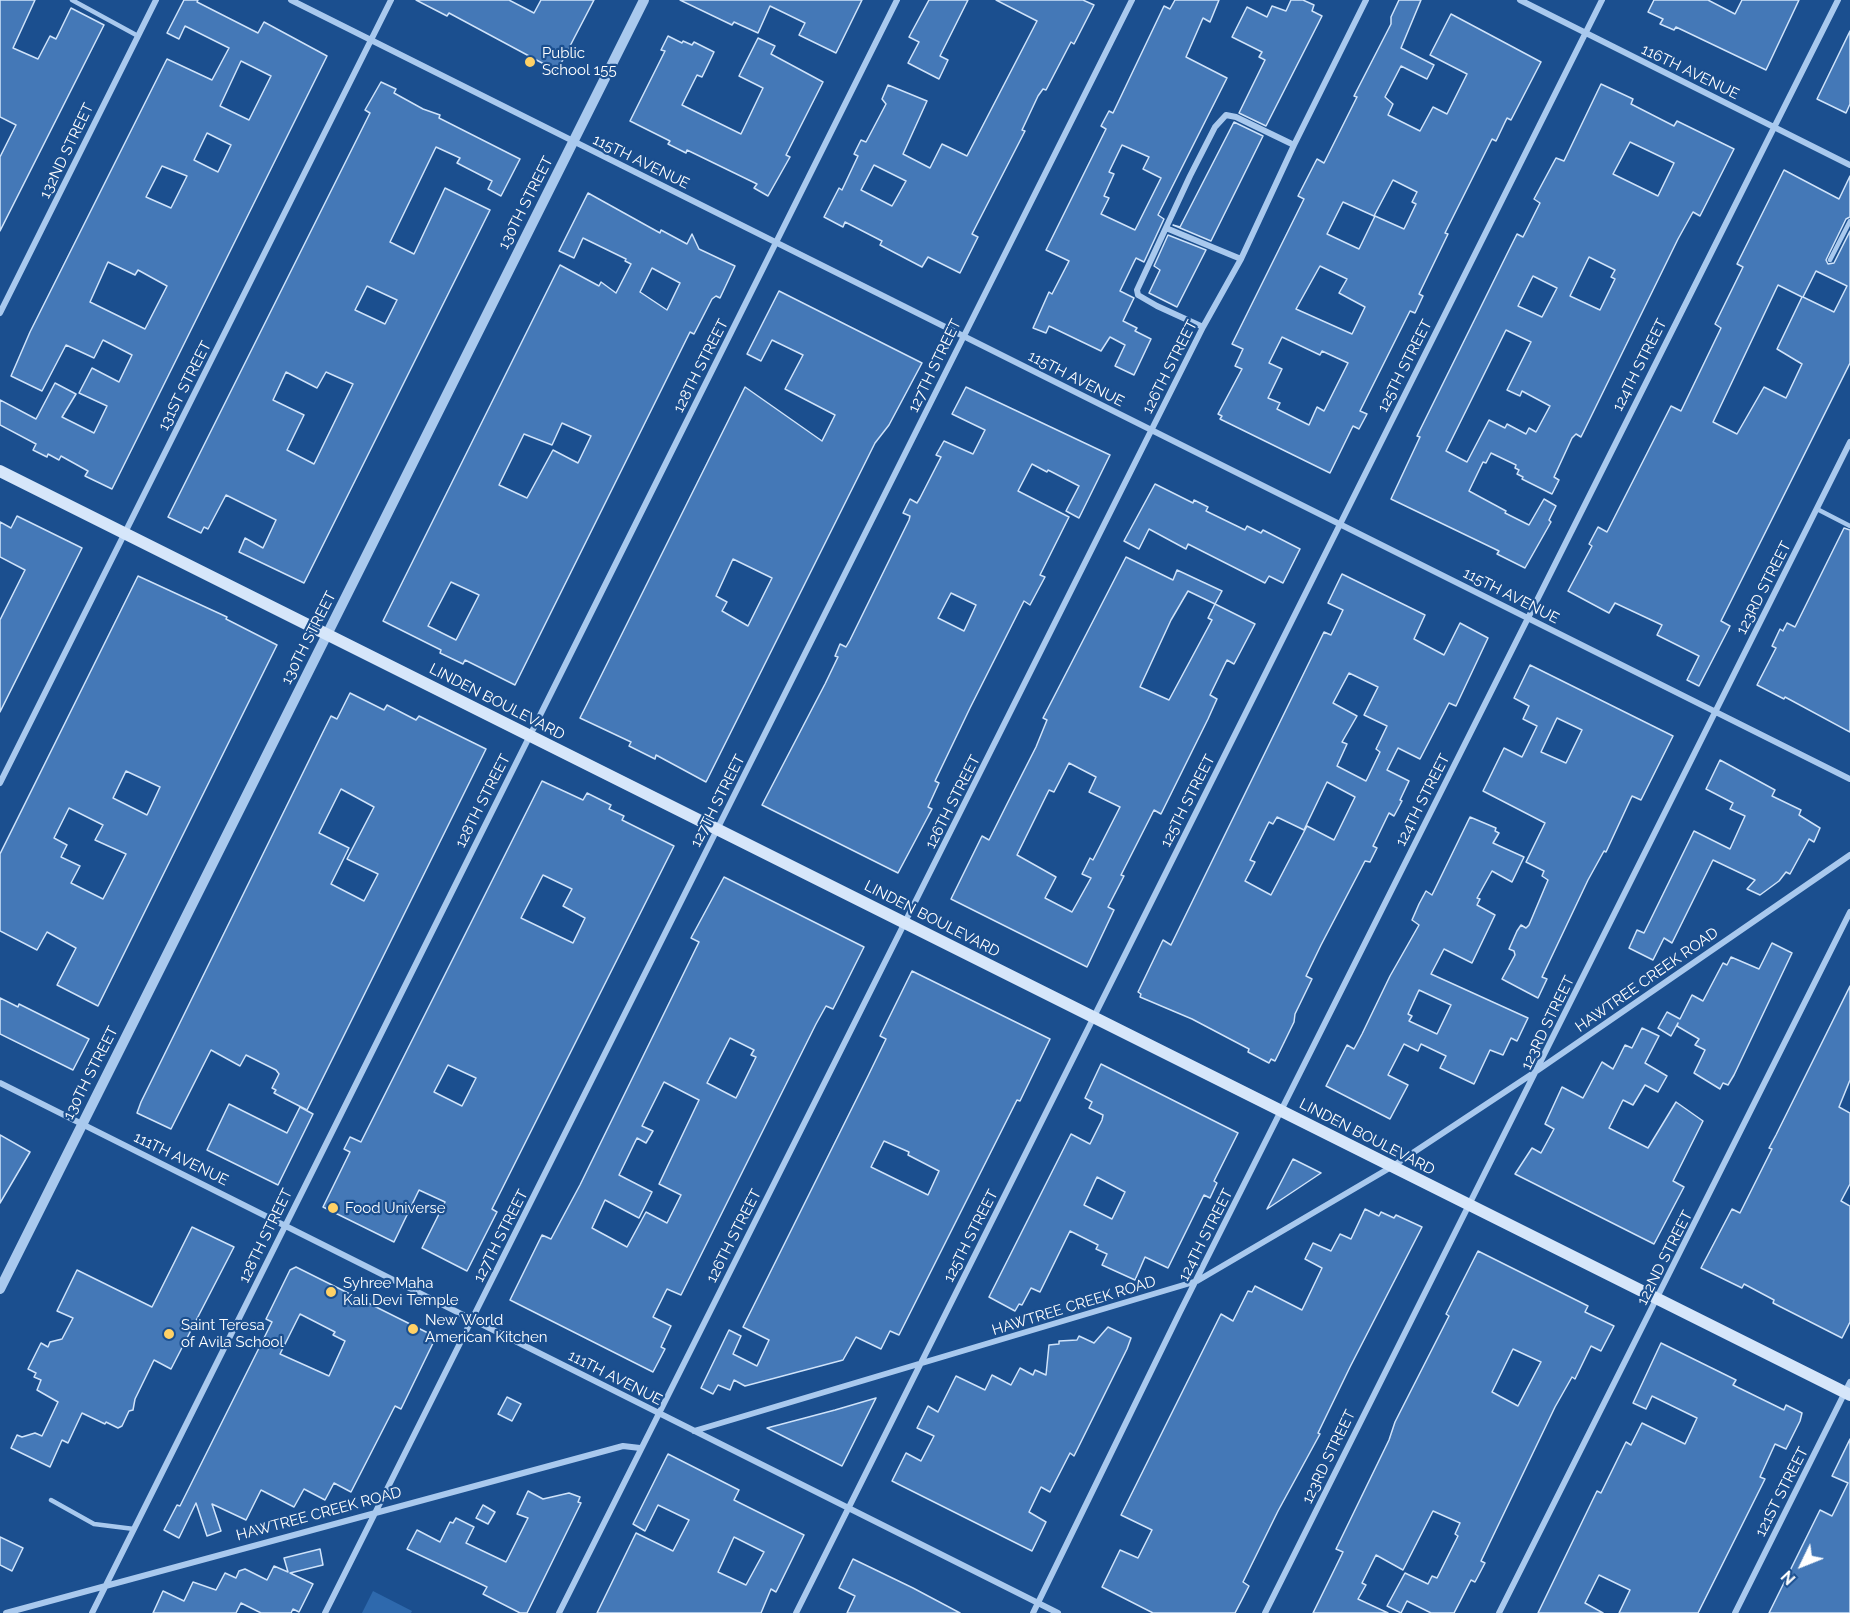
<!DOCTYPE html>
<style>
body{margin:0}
#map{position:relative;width:1850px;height:1613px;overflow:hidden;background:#1b4f8f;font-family:Raleway,sans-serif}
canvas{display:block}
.north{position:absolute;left:1772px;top:1535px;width:60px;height:60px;-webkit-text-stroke:4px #1b4f8f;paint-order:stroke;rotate:227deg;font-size:16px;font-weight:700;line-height:24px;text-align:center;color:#fff}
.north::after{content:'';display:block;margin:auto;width:21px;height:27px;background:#fff;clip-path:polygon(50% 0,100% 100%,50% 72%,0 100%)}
</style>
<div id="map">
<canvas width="1850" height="1613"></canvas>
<div class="north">N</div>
</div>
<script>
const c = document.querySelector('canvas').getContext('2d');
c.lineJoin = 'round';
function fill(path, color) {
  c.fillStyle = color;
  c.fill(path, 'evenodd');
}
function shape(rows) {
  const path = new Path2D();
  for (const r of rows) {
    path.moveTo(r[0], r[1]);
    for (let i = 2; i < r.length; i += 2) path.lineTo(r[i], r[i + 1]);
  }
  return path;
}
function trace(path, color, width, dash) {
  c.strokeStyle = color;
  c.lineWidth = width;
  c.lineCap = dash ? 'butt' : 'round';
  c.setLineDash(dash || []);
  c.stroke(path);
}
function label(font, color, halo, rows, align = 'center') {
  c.font = font + ' Raleway,sans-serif';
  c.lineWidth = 4.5;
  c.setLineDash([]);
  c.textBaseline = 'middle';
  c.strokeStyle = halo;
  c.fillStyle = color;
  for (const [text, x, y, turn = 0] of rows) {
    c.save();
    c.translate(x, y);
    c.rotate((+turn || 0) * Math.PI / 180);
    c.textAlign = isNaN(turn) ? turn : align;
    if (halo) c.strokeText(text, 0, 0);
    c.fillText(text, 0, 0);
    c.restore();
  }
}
fill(shape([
 [373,1591,412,1611,411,1613,362,1613]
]), '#2e69ad');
const building = shape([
 [0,0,35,0,13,48,38,59,50,36,56,39,71,8,104,25,0,231,0,157,16,125,0,117,0,0],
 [184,0,198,0,197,2,258,33,264,22,327,56,112,489,85,476,88,471,61,456,59,460,48,454,47,457,33,450,36,444,0,425,0,400,36,419,55,383,76,394,62,417,94,433,107,406,79,393,92,368,119,382,132,355,103,340,94,358,66,345,42,391,11,376,30,332,167,59,212,80,229,48,185,26,179,39,167,33,184,0],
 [241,61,271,76,249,120,220,106,241,61],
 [207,133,231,145,218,172,194,160,207,133],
 [162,166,187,176,171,208,146,197,162,166],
 [108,262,135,275,138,270,167,286,145,329,90,302,108,262],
 [416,0,509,0,534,13,541,0,594,0,557,71,449,13,447,16,416,0],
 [680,0,862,0,836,53,799,35,805,23,770,6,758,33,734,22,732,25,680,0],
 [929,0,968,0,940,56,948,60,939,79,908,63,919,42,909,37,929,0],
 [996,0,1083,0,1094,5,1074,44,1071,42,1046,90,1043,89,1038,96,1022,130,1025,131,972,234,978,237,960,273,928,257,922,267,880,245,882,241,845,222,843,227,824,217,839,188,842,190,858,156,854,154,861,140,866,142,886,104,882,99,888,85,927,101,903,154,930,168,942,144,967,156,1037,21,996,0],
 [874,165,906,181,892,206,861,190,874,165],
 [1175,0,1219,0,1210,22,1203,18,1186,57,1227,78,1158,215,1164,219,1144,262,1136,258,1120,291,1134,298,1123,321,1137,328,1135,331,1151,339,1134,375,1115,366,1125,345,1110,337,1101,351,1049,326,1046,333,1033,328,1049,292,1052,294,1069,261,1046,250,1106,129,1101,126,1109,111,1113,113,1164,6,1170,9,1175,0],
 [1122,145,1149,157,1143,169,1161,178,1135,230,1101,214,1109,198,1104,196,1114,174,1109,172,1122,145],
 [1291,0,1303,0,1314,5,1312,11,1322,16,1266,126,1239,113,1265,60,1259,57,1262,52,1232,37,1247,7,1267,17,1272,6,1286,11,1291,0],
 [1399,0,1421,0,1401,48,1434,65,1427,79,1401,66,1385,97,1393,104,1388,115,1420,131,1433,107,1447,114,1467,74,1430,55,1451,14,1541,62,1511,120,1507,118,1496,141,1492,139,1445,233,1448,234,1419,294,1423,296,1415,313,1410,311,1360,411,1367,414,1359,429,1353,426,1330,473,1220,419,1222,416,1218,414,1242,369,1235,366,1243,349,1232,344,1304,199,1298,196,1317,159,1324,163,1357,97,1354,96,1391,24,1391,17,1399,0],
 [1393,180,1417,192,1412,202,1416,204,1404,229,1375,216,1359,249,1327,234,1343,202,1374,216,1393,180],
 [1320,266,1347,279,1339,293,1365,307,1352,334,1296,309,1320,266],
 [1282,337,1320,355,1322,351,1348,363,1324,411,1317,407,1309,425,1277,409,1280,403,1268,398,1282,369,1269,363,1282,337],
 [1654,0,1708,0,1735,14,1742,0,1799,0,1766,70,1676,27,1674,30,1660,24,1663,19,1648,12,1654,0],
 [1850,31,1850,104,1846,113,1817,99,1850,31],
 [668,36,682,43,683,41,692,45,694,42,714,52,702,77,697,75,682,105,741,134,763,88,739,76,758,38,775,46,771,54,823,82,786,155,790,157,768,196,754,188,757,184,687,150,686,153,668,144,670,141,630,121,665,51,661,50,668,36],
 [381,82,396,89,394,93,423,109,440,115,439,118,520,159,501,196,488,189,492,181,457,163,460,158,436,147,390,242,414,254,445,188,490,210,304,583,239,552,245,538,263,548,276,520,226,495,208,529,204,527,201,533,168,517,370,113,365,110,381,82],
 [367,286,397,300,385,324,355,310,367,286],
 [286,372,317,388,326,372,353,384,314,464,287,450,304,415,273,400,286,372],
 [1601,84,1633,99,1631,104,1674,126,1677,121,1734,149,1700,216,1693,212,1678,239,1581,437,1576,434,1572,438,1554,477,1559,480,1552,494,1522,479,1523,477,1517,474,1519,470,1515,468,1516,465,1491,453,1486,463,1483,462,1469,491,1506,511,1505,513,1529,525,1544,499,1556,506,1549,520,1551,522,1525,568,1497,554,1499,551,1391,499,1420,437,1417,436,1507,254,1517,234,1523,237,1540,203,1534,199,1556,158,1564,161,1601,84],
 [1630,142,1674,163,1658,196,1613,174,1630,142],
 [1589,257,1615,270,1611,277,1615,279,1600,310,1570,296,1589,257],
 [1533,276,1557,288,1542,317,1518,306,1533,276],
 [1506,330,1531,342,1507,390,1520,396,1522,391,1550,406,1536,432,1529,428,1526,434,1507,424,1505,428,1489,420,1467,462,1446,451,1506,330],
 [1234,122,1263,136,1211,241,1173,225,1180,227,1234,122],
 [1784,170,1839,199,1850,176,1850,217,1846,219,1826,260,1828,264,1834,263,1850,231,1850,363,1721,621,1730,626,1699,686,1687,680,1699,656,1657,635,1662,625,1615,603,1609,613,1568,591,1592,546,1589,544,1598,527,1607,532,1671,406,1681,411,1721,328,1715,324,1743,267,1737,264,1784,170],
 [1816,271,1847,286,1834,312,1803,297,1816,271],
 [1778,285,1802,297,1777,349,1802,364,1786,398,1764,387,1737,434,1713,422,1778,285],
 [588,193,660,233,661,230,687,244,692,234,699,249,735,266,720,298,716,296,712,299,694,334,690,332,515,685,465,660,463,664,440,653,441,650,383,621,560,265,599,286,601,282,616,293,631,264,625,261,626,259,583,238,574,258,559,251,588,193],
 [652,268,680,283,667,310,640,292,652,268],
 [562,423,591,436,578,463,553,450,527,498,499,485,524,434,552,445,562,423],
 [451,582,479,595,456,640,428,626,451,582],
 [1168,235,1206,250,1177,307,1149,293,1160,270,1154,266,1168,235],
 [779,291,922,363,889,425,875,443,706,782,656,755,655,759,629,746,631,742,580,718,745,387,822,441,835,415,785,389,803,355,772,340,761,361,747,354,779,291],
 [733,559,772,578,748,626,722,611,727,602,716,596,733,559],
 [966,387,1110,455,1079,518,1066,511,1079,486,1048,470,1047,472,1032,464,1018,491,1069,517,1040,575,1045,577,1030,605,1024,601,970,708,935,781,939,783,928,807,932,809,898,873,762,805,825,684,838,657,835,656,840,644,846,647,850,640,909,520,910,516,903,513,910,499,917,503,920,498,941,457,936,455,944,441,973,454,985,430,952,414,966,387],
 [951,593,976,605,964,631,938,618,951,593],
 [1155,484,1193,503,1194,500,1208,507,1206,511,1245,530,1247,526,1261,533,1263,530,1300,549,1283,583,1269,576,1265,583,1188,544,1186,549,1149,529,1139,549,1124,541,1155,484],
 [17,516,82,548,0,712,0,620,25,570,0,557,0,522,11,528,17,516],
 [1844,528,1850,530,1850,732,1785,697,1784,699,1757,685,1776,648,1772,646,1780,629,1783,631,1787,623,1795,627,1844,528],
 [1126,557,1173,580,1177,570,1222,591,1215,604,1188,591,1171,620,1140,687,1169,700,1212,620,1208,618,1215,604,1255,624,1234,664,1227,660,1210,695,1217,699,1208,719,1161,814,1154,810,1121,875,1124,876,1108,907,1114,910,1087,967,951,899,982,836,989,840,1008,802,1036,747,1047,720,1043,718,1126,557],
 [1069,763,1096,777,1089,792,1120,807,1093,860,1090,858,1082,874,1091,878,1072,912,1045,898,1056,877,1017,855,1049,790,1054,792,1069,763],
 [1342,574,1425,615,1414,639,1444,655,1460,623,1488,638,1456,706,1449,703,1420,759,1398,748,1387,770,1409,781,1400,800,1402,801,1394,816,1389,813,1373,846,1377,848,1370,862,1365,861,1321,945,1306,976,1312,979,1295,1014,1294,1022,1275,1061,1271,1059,1269,1063,1248,1052,1249,1049,1192,1019,1140,997,1141,994,1138,992,1163,940,1171,945,1324,632,1331,635,1343,610,1328,603,1342,574],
 [1349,673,1378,687,1364,715,1387,726,1376,749,1380,752,1366,781,1337,766,1347,744,1342,742,1357,716,1333,703,1349,673],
 [1327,782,1355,797,1334,840,1307,826,1271,895,1245,881,1255,862,1250,860,1269,822,1273,824,1277,817,1304,830,1327,782],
 [138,576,227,617,226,619,277,645,98,1006,57,985,76,948,47,932,37,950,0,931,0,854,138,576],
 [126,771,160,787,147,815,113,798,126,771],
 [69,808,103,825,95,840,126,854,103,899,71,883,80,866,61,857,67,845,54,838,69,808],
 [1530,665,1673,736,1641,800,1632,796,1606,852,1604,851,1588,880,1542,977,1547,979,1538,998,1502,979,1515,955,1514,951,1509,949,1517,931,1521,925,1526,928,1529,925,1548,880,1542,876,1544,871,1526,862,1545,823,1483,791,1504,748,1522,757,1537,726,1523,719,1529,706,1514,698,1530,665],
 [1557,718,1582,730,1566,763,1541,752,1557,718],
 [350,693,384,710,387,705,416,720,419,716,486,749,307,1110,274,1093,276,1090,272,1088,279,1074,276,1070,246,1055,240,1066,211,1050,171,1129,137,1113,141,1102,323,732,331,716,337,719,350,693],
 [341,789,374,807,347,859,378,874,364,901,331,884,349,848,319,833,341,789],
 [1720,760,1775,790,1772,796,1801,810,1799,815,1820,828,1814,842,1809,839,1790,874,1786,872,1779,881,1760,895,1747,889,1755,880,1713,860,1672,943,1664,938,1653,960,1629,948,1637,930,1644,933,1694,831,1730,849,1745,816,1730,809,1733,803,1706,789,1720,760],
 [542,781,583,800,587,793,611,805,609,809,624,816,622,820,674,846,492,1209,497,1212,467,1271,422,1248,445,1202,419,1190,394,1242,323,1207,350,1152,344,1149,350,1137,361,1142,542,781],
 [543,875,572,889,563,906,585,918,573,943,521,918,543,875],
 [448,1065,476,1078,462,1106,434,1092,448,1065],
 [1470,817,1496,828,1495,831,1499,833,1493,843,1524,857,1512,882,1492,871,1477,898,1480,899,1477,905,1495,915,1472,963,1444,949,1431,974,1528,1018,1517,1041,1511,1038,1503,1055,1490,1050,1474,1084,1440,1068,1446,1056,1421,1044,1418,1051,1404,1044,1388,1075,1408,1085,1390,1119,1326,1086,1347,1045,1354,1049,1362,1034,1390,976,1419,925,1412,920,1419,904,1426,891,1432,895,1470,817],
 [1419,990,1451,1005,1437,1034,1409,1021,1412,1016,1408,1014,1419,990],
 [724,877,864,947,833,1009,826,1006,816,1024,681,1295,667,1289,653,1317,671,1326,661,1347,665,1349,653,1372,510,1300,542,1235,551,1239,580,1185,699,942,691,938,724,877],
 [730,1038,754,1050,751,1055,756,1057,736,1098,707,1083,730,1038],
 [664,1082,699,1100,659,1184,681,1195,667,1223,646,1212,627,1247,592,1228,605,1200,639,1218,652,1192,619,1175,637,1138,646,1143,653,1131,642,1126,664,1082],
 [1772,943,1792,953,1734,1075,1728,1085,1723,1083,1720,1089,1694,1073,1705,1050,1695,1045,1699,1039,1677,1026,1678,1023,1671,1036,1658,1028,1667,1012,1680,1019,1692,995,1703,1001,1723,963,1727,965,1731,957,1759,969,1772,943],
 [912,971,1050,1039,1020,1101,1017,1100,899,1335,890,1331,881,1349,856,1337,843,1360,745,1386,734,1380,730,1390,718,1385,713,1394,701,1388,729,1330,741,1336,733,1354,757,1366,769,1340,743,1327,869,1074,886,1039,880,1036,912,971],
 [884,1141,909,1152,908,1155,939,1171,928,1195,871,1167,884,1141],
 [1850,986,1850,1080,1839,1107,1850,1113,1850,1184,1841,1201,1850,1206,1850,1322,1842,1338,1773,1303,1774,1300,1744,1284,1742,1288,1701,1268,1732,1209,1740,1213,1772,1149,1769,1148,1776,1135,1850,986],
 [0,998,18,1007,19,1004,89,1039,73,1070,0,1034,0,998],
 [1642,1028,1659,1036,1645,1063,1667,1076,1658,1092,1645,1085,1633,1105,1623,1100,1609,1128,1648,1148,1676,1102,1703,1121,1673,1181,1684,1187,1654,1244,1515,1174,1532,1148,1541,1153,1554,1129,1545,1124,1562,1087,1583,1098,1602,1062,1613,1069,1625,1045,1632,1048,1642,1028],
 [1101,1064,1238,1133,1214,1181,1217,1183,1210,1198,1204,1195,1168,1268,1145,1257,1135,1280,1102,1265,1107,1254,1096,1249,1098,1245,1070,1231,1040,1292,1031,1288,1022,1305,1019,1304,1015,1311,989,1297,1071,1134,1090,1144,1102,1120,1103,1115,1089,1108,1092,1102,1085,1098,1101,1064],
 [1097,1177,1125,1192,1112,1219,1084,1205,1097,1177],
 [229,1104,287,1133,300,1107,313,1114,278,1185,207,1150,229,1104],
 [0,1135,30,1152,0,1203,0,1135],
 [1293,1159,1321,1173,1267,1209,1293,1159],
 [1365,1209,1379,1216,1381,1212,1394,1218,1396,1215,1422,1227,1350,1367,1318,1433,1320,1434,1278,1511,1243,1582,1249,1586,1235,1613,1153,1613,1102,1587,1120,1550,1138,1558,1152,1530,1121,1515,1221,1314,1233,1321,1248,1291,1252,1292,1255,1286,1302,1310,1322,1268,1305,1259,1313,1243,1331,1251,1340,1234,1351,1239,1365,1209],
 [192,1227,234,1247,171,1369,154,1360,135,1399,133,1410,129,1411,122,1426,118,1428,106,1422,105,1424,82,1413,68,1443,62,1440,50,1467,11,1448,17,1435,22,1437,35,1433,42,1436,58,1402,37,1390,41,1380,34,1377,36,1373,28,1369,41,1343,48,1347,50,1342,62,1339,73,1318,57,1311,77,1270,152,1307,192,1227],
 [1478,1251,1588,1306,1585,1312,1614,1326,1601,1351,1591,1346,1575,1379,1572,1377,1555,1407,1481,1561,1485,1563,1475,1582,1471,1580,1454,1613,1431,1613,1407,1601,1401,1613,1387,1606,1405,1573,1428,1584,1432,1576,1437,1578,1458,1536,1455,1534,1460,1523,1433,1511,1403,1570,1376,1555,1362,1583,1366,1585,1358,1599,1388,1613,1313,1613,1343,1552,1336,1549,1389,1440,1395,1422,1449,1316,1446,1314,1478,1251],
 [1513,1349,1541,1362,1518,1406,1492,1392,1513,1349],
 [296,1267,436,1337,401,1409,395,1406,351,1492,334,1483,325,1500,304,1489,294,1507,261,1490,246,1520,212,1504,221,1531,207,1536,196,1503,179,1538,164,1530,177,1505,180,1506,272,1322,266,1319,290,1270,296,1267],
 [300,1314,335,1332,333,1335,345,1341,329,1376,280,1354,300,1314],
 [1108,1327,1131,1338,1127,1349,1074,1456,1070,1453,1050,1492,1041,1487,1029,1512,1046,1522,1032,1551,892,1481,906,1453,921,1461,934,1436,917,1428,928,1406,938,1412,956,1376,985,1390,992,1375,1011,1385,1020,1368,1033,1375,1035,1370,1046,1375,1049,1345,1059,1344,1059,1341,1077,1340,1079,1336,1094,1343,1108,1327],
 [1661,1343,1736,1380,1733,1385,1784,1410,1786,1405,1802,1413,1800,1421,1786,1449,1775,1444,1760,1477,1765,1479,1698,1613,1619,1613,1630,1590,1599,1575,1585,1603,1603,1613,1538,1613,1597,1491,1601,1493,1626,1442,1631,1445,1642,1423,1685,1444,1697,1418,1652,1396,1646,1409,1633,1403,1661,1343],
 [507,1397,521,1404,512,1421,498,1414,507,1397],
 [876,1398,842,1466,767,1428,835,1410,876,1398],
 [1850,1439,1850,1613,1769,1613,1820,1510,1832,1516,1848,1483,1832,1476,1850,1439],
 [668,1454,739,1490,734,1500,804,1535,776,1592,771,1589,761,1613,597,1613,636,1533,673,1551,689,1520,658,1505,645,1531,633,1524,668,1454],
 [734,1537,764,1552,746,1585,718,1572,734,1537],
 [528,1491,543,1499,569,1493,580,1497,578,1502,581,1503,527,1613,520,1613,483,1594,487,1587,407,1549,417,1530,440,1542,450,1522,453,1523,456,1518,474,1527,466,1543,506,1562,528,1518,517,1514,528,1491],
 [483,1505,495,1512,488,1524,476,1518,483,1505],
 [0,1537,23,1548,12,1571,0,1565,0,1537],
 [320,1549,323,1565,290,1573,313,1584,299,1612,293,1609,291,1613,261,1613,241,1603,236,1613,153,1613,163,1591,184,1601,193,1582,216,1590,225,1573,236,1578,239,1571,245,1569,267,1580,274,1566,288,1572,284,1558,320,1549],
 [853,1559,913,1588,960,1613,847,1613,855,1596,839,1588,853,1559]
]);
fill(building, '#4478b7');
trace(building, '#cfe3fa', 1.5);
trace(shape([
 [72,0,138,36],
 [1830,260,1850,221],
 [1817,509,1850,526],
 [51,1500,94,1524,134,1529]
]), '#a9c9ee', 4.5);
trace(shape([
 [291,0,1850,779],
 [1520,0,1850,165],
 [1166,228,1241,259],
 [0,313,156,0],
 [1203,327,1157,306,1138,295,1137,290,1190,176,1215,127,1226,115,1236,117,1294,145],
 [0,783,391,0],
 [0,1083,1058,1613],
 [694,1431,1197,1281,1393,1166,1538,1070,1850,855],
 [6,1613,623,1446,640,1448],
 [92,1613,897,0],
 [325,1613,1132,0],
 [559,1613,1203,327,1241,259,1294,145,1366,0],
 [796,1613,1602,0],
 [1033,1613,1180,1312,1838,0],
 [1265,1613,1850,442],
 [1499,1613,1850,912],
 [1735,1613,1850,1382]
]), '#a9c9ee', 6);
trace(shape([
 [0,1289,644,0]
]), '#a9c9ee', 10);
trace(shape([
 [0,471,1850,1395]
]), '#d6e6fa', 12);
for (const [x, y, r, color] of [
 [530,62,6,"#ffd166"],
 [333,1208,6,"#ffd166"],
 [331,1292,6,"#ffd166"],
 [413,1329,6,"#ffd166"],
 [169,1334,6,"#ffd166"]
]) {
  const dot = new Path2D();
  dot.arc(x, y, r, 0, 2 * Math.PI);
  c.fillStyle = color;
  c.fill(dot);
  trace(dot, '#1b4f8f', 2);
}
label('15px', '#fff', '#1b4f8f', [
 ["Public",542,53],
 ["School 155",542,70],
 ["Food Universe",345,1208],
 ["Syhree Maha",343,1283],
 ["Kali Devi Temple",343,1300],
 ["New World",425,1320],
 ["American Kitchen",425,1337],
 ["Saint Teresa",181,1325],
 ["of Avila School",181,1342]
], 'left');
label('15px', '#fff', '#1b4f8f', [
 ["116TH AVENUE",1690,72,26],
 ["132ND STREET",67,151,-64],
 ["115TH AVENUE",641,162,26],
 ["130TH STREET",526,203,-63],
 ["124TH STREET",1640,365,-63],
 ["128TH STREET",701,366,-63],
 ["127TH STREET",935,366,-64],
 ["125TH STREET",1405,366,-63],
 ["126TH STREET",1170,367,-63],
 ["115TH AVENUE",1076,379,27],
 ["131ST STREET",185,386,-63],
 ["123RD STREET",1764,588,-63],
 ["115TH AVENUE",1511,596,27],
 ["130TH STREET",309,638,-63],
 ["LINDEN BOULEVARD",497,702,27],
 ["124TH STREET",1423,800,-63],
 ["128TH STREET",483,801,-63],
 ["127TH STREET",718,801,-63],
 ["125TH STREET",1188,801,-63],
 ["126TH STREET",953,802,-63],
 ["LINDEN BOULEVARD",932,919,27],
 ["HAWTREE CREEK ROAD",1647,980,-35],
 ["123RD STREET",1548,1023,-64],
 ["130TH STREET",91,1073,-63],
 ["LINDEN BOULEVARD",1367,1137,27],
 ["111TH AVENUE",181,1159,26],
 ["124TH STREET",1206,1235,-63],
 ["128TH STREET",266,1236,-64],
 ["127TH STREET",501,1236,-63],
 ["126TH STREET",734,1236,-63],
 ["125TH STREET",971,1236,-63],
 ["122ND STREET",1665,1258,-63],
 ["HAWTREE CREEK ROAD",1074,1306,-17],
 ["111TH AVENUE",615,1378,27],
 ["123RD STREET",1329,1457,-64],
 ["121ST STREET",1782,1492,-63],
 ["HAWTREE CREEK ROAD",319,1514,-15]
]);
</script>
